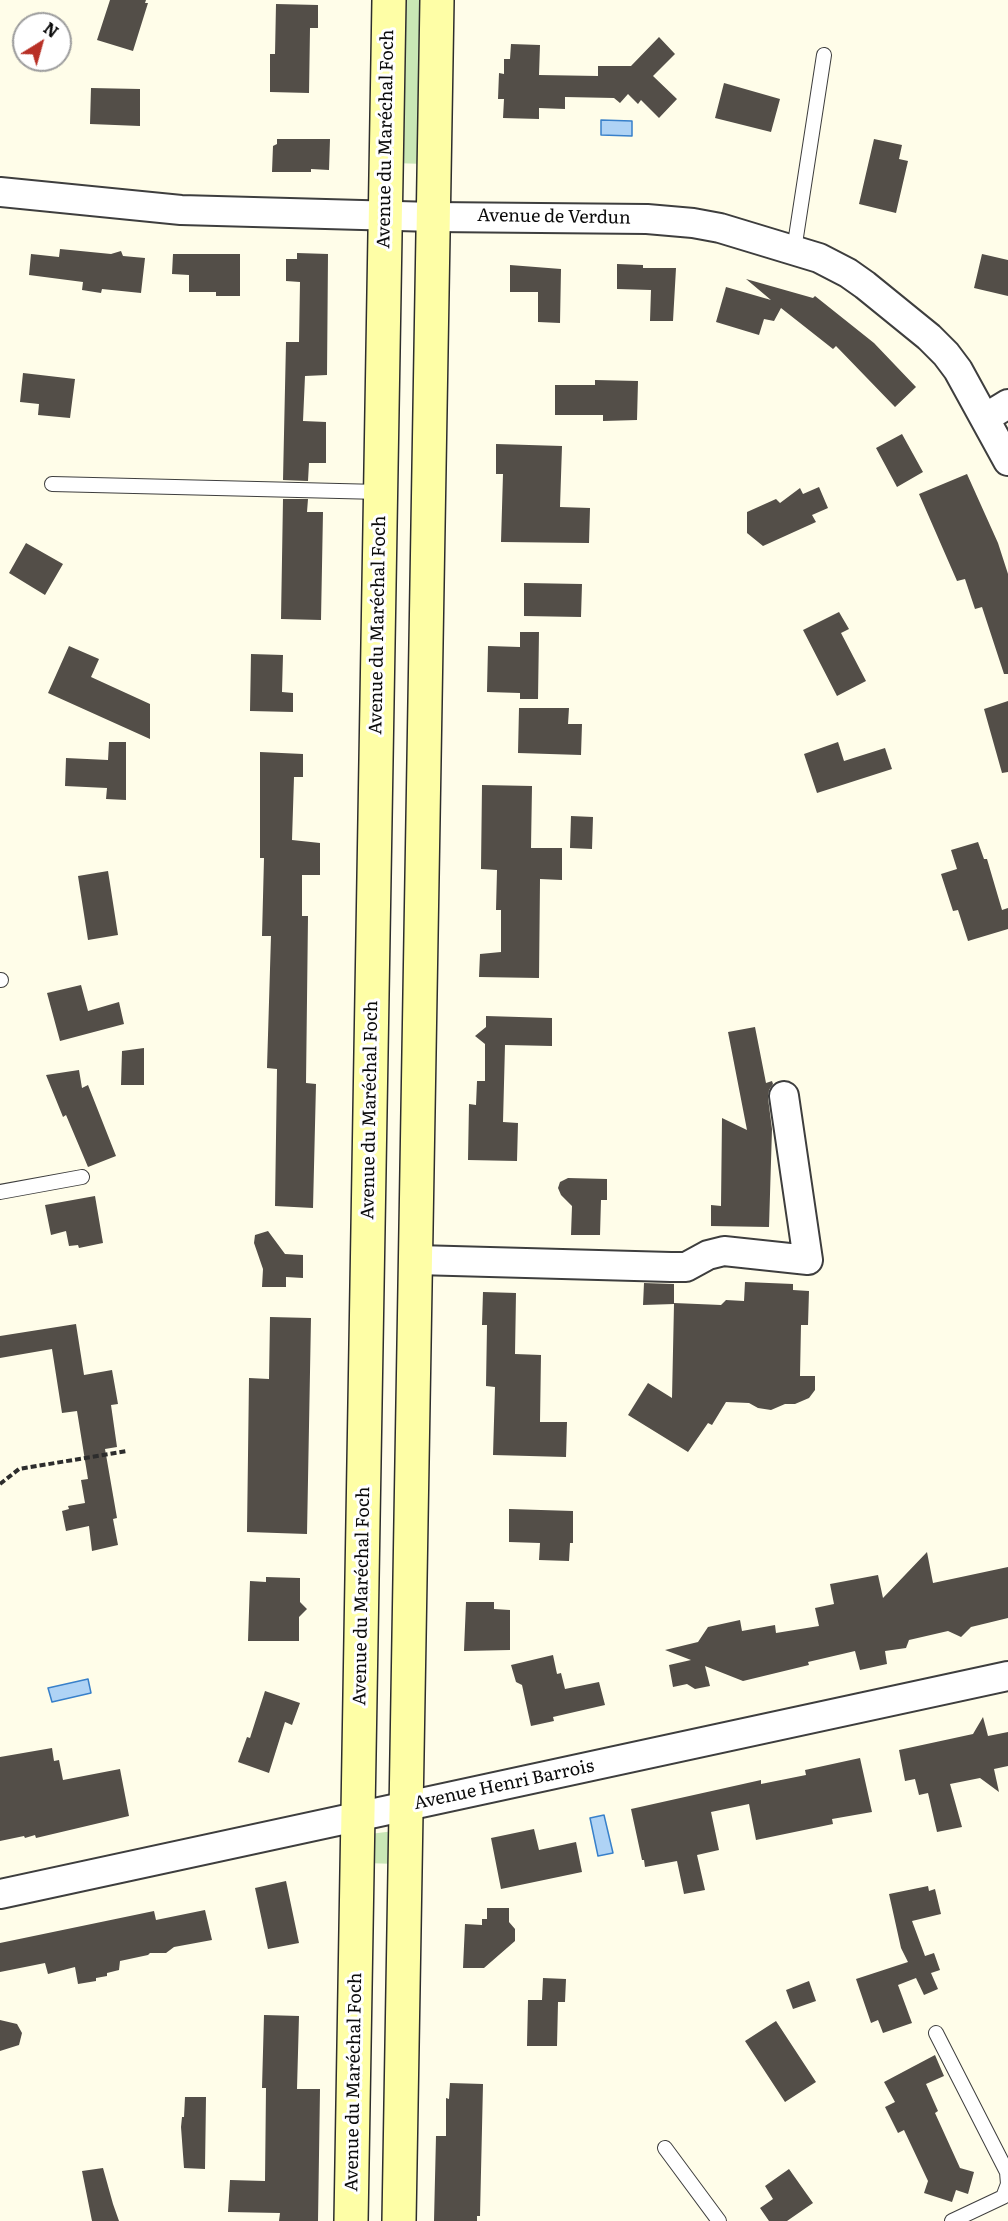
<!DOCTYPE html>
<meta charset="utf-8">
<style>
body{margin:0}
#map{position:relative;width:1008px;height:2221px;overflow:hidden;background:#fffde9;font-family:Literata,serif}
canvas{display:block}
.north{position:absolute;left:12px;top:12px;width:60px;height:60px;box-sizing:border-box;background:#fff;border:2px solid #9d9d9d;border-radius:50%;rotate:37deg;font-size:16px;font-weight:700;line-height:24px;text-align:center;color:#0b0b0b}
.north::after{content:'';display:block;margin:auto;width:21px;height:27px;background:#b83026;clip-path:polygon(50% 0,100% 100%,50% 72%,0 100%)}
</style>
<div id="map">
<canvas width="1008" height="2221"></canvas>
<div class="north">N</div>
</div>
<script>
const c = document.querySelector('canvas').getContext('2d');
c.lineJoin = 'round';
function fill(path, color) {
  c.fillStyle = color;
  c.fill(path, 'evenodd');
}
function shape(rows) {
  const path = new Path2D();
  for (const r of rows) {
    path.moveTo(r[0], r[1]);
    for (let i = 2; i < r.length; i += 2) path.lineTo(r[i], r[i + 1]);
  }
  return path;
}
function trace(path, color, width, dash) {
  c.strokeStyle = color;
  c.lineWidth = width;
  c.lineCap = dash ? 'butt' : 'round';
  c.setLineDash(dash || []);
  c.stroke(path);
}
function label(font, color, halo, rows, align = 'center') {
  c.font = font + ' Literata,serif';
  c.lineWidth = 6;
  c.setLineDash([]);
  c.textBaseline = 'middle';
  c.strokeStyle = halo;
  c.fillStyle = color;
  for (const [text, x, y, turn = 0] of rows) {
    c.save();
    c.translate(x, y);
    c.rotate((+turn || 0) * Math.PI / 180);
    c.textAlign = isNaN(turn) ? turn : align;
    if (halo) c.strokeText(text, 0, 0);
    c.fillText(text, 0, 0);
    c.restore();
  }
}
fill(shape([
 [396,0,429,0,426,164,392,163],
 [394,1831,398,1864,364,1863,370,1834]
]), '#c9e7b5');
const water = shape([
 [601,120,632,121,632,136,601,135,601,120],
 [88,1679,91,1693,52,1702,48,1688,88,1679],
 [604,1815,613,1853,598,1856,590,1818,604,1815]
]);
fill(water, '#afd3f5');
trace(water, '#3880ca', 1.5);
fill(shape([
 [110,0,146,0,145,3,148,3,133,51,97,40],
 [276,4,318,5,318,28,310,28,309,93,270,92,270,54,275,54],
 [659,37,675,54,653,76,677,99,659,118,641,100,638,104,628,94,620,103,614,98,565,97,565,109,539,108,539,119,503,118,504,99,498,99,499,73,504,74,504,59,510,59,511,44,540,45,539,75,598,76,598,66,631,66],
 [724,83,780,99,771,132,715,118],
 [91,88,140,89,140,126,90,124],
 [277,139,330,139,329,170,311,169,311,172,272,172,273,146,277,144],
 [874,139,902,145,899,159,908,161,896,213,859,204],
 [60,249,111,254,121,251,123,256,145,258,141,293,102,289,101,293,82,290,83,282,29,275,31,254,59,257],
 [297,253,328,254,327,375,305,376,303,421,326,422,326,463,309,463,308,481,283,480,286,342,299,342,300,282,286,281,286,259,297,259],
 [173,254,240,254,240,296,216,296,216,292,189,292,189,275,172,274],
 [982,254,1008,260,1008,296,974,288],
 [617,264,643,265,643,268,676,268,673,321,650,321,651,290,617,289],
 [510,265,561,269,560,323,538,322,538,292,510,292],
 [746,279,813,298,815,296,874,343,916,387,895,407,836,346,833,349,781,308,774,321,764,319,759,335,716,322,726,287,771,300],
 [23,373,75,379,70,418,38,415,39,404,20,402],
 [595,380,638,381,637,420,603,421,603,415,555,415,555,385,595,385],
 [902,434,923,472,897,487,876,448],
 [496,444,562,446,560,507,590,508,589,543,501,542,503,474,496,474],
 [967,474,998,543,1008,574,1008,674,1004,674,982,607,975,609,965,579,957,581,919,494],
 [819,487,828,508,812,515,816,522,763,546,747,533,747,512,776,499,780,503,800,488,803,494],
 [283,499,308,499,307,512,323,512,321,620,281,619],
 [26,543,63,564,45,595,9,573],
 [524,583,582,584,581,617,524,616],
 [839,612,849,629,841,633,866,681,837,696,803,630],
 [520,632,539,632,538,699,520,699,520,688,520,693,487,692,488,646,520,647],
 [69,646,99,659,91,677,150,704,150,739,48,693],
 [251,654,283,655,282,692,293,693,293,712,250,711],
 [1008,701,1008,772,1002,773,984,709],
 [519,708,569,708,568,724,582,724,581,755,518,753],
 [109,742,126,742,126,800,106,799,107,788,65,786,66,758,108,760],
 [838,742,844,761,885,748,892,769,817,793,804,754],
 [260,752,303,754,303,777,294,777,292,840,320,843,320,875,302,875,302,916,308,916,306,1083,316,1084,313,1208,275,1206,277,1069,267,1068,271,936,262,936,264,858,260,858],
 [482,785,532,786,531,848,562,848,562,880,540,879,539,978,479,977,480,954,501,952,501,910,496,910,497,870,481,869],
 [571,816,593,817,592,849,570,848],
 [978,842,984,859,987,859,1002,910,1008,908,1008,929,968,941,958,910,953,911,941,874,957,869,951,850],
 [108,871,118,935,88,940,78,876],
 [81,985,88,1011,119,1002,124,1024,60,1041,47,993],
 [486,1016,552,1018,552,1046,505,1045,503,1122,518,1123,517,1161,468,1160,469,1104,476,1105,477,1081,485,1081,485,1044,475,1036,486,1027],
 [755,1027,766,1083,772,1081,773,1084,769,1090,768,1098,772,1129,769,1227,711,1226,711,1205,721,1206,722,1118,747,1130,728,1032],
 [144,1048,144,1085,121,1085,122,1051],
 [79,1070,82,1088,88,1085,116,1156,88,1167,66,1115,63,1117,46,1075],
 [568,1178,607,1179,607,1200,601,1200,600,1235,571,1235,572,1206,561,1195,558,1188,560,1182],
 [95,1196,103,1243,79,1248,78,1245,69,1246,66,1231,51,1235,45,1205],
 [268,1231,285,1254,303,1255,303,1278,286,1277,286,1287,262,1287,263,1269,254,1243,255,1235],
 [745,1282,793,1284,793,1290,809,1291,808,1325,801,1325,800,1376,815,1376,815,1390,809,1398,795,1404,785,1404,771,1410,758,1408,749,1403,726,1402,712,1425,708,1423,688,1452,628,1415,648,1383,672,1398,674,1304,643,1305,644,1283,674,1284,674,1303,721,1305,726,1300,744,1301],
 [483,1292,516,1293,515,1354,541,1355,540,1422,567,1422,566,1457,493,1455,495,1387,486,1386,487,1325,482,1325],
 [270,1317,311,1318,307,1534,247,1532,249,1378,269,1379],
 [76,1324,84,1375,112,1370,118,1404,111,1405,117,1447,105,1449,117,1518,113,1519,118,1545,92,1551,89,1526,66,1531,62,1511,69,1509,68,1506,85,1503,81,1480,88,1479,77,1411,62,1413,52,1349,0,1358,0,1336],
 [509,1509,573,1511,573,1543,570,1543,569,1561,539,1560,540,1543,509,1542],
 [927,1552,933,1583,1008,1567,1008,1618,971,1627,961,1637,948,1631,909,1640,906,1648,885,1651,887,1664,860,1670,855,1651,808,1662,809,1665,743,1681,705,1666,710,1686,695,1689,687,1684,673,1687,669,1665,691,1660,665,1650,698,1642,708,1627,740,1620,742,1631,775,1625,776,1633,819,1626,815,1608,834,1604,830,1584,878,1575,883,1598],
 [266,1577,300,1578,300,1602,307,1609,299,1617,299,1641,248,1641,250,1581,266,1582],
 [466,1602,494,1602,494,1609,510,1610,510,1650,464,1651],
 [553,1655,557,1674,561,1673,565,1689,599,1682,605,1705,553,1717,554,1721,531,1726,522,1685,516,1682,511,1665],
 [265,1691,300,1703,292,1725,285,1722,269,1773,238,1762,247,1737,250,1738],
 [983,1717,988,1736,1008,1732,1008,1766,994,1769,999,1792,980,1778,950,1784,962,1827,937,1832,928,1793,919,1795,915,1779,905,1781,899,1750,973,1734],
 [52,1748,54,1761,59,1760,63,1780,120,1769,129,1816,36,1838,35,1835,25,1838,24,1836,0,1841,0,1757],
 [860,1758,872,1812,832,1819,833,1824,756,1840,749,1804,711,1812,719,1850,697,1855,705,1890,684,1894,677,1861,645,1867,644,1860,642,1860,631,1809,761,1780,761,1784,806,1775,805,1770],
 [534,1829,539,1850,576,1842,582,1872,501,1889,491,1838],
 [286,1881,299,1943,268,1949,255,1888],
 [928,1886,929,1891,935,1889,941,1914,912,1921,925,1956,934,1953,940,1970,931,1973,938,1989,924,1995,916,1978,898,1985,912,2023,883,2033,878,2020,871,2023,856,1979,908,1962,901,1948,889,1894],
 [487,1908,509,1908,509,1922,515,1929,515,1941,484,1968,463,1968,465,1924,482,1925,482,1919,487,1919],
 [205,1910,212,1940,174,1947,166,1953,150,1953,148,1955,120,1961,119,1970,107,1973,107,1976,96,1978,96,1981,78,1984,75,1967,48,1974,45,1963,0,1972,0,1943,154,1911,156,1920],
 [543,1978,566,1979,565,2002,558,2002,557,2046,527,2046,528,2000,542,2000],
 [809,1981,816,2001,793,2009,786,1990],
 [264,2015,299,2016,297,2089,320,2089,318,2221,279,2221,280,2213,228,2212,230,2180,265,2181,266,2088,262,2088],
 [0,2020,17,2024,22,2033,19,2045,0,2051],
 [776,2021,816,2082,785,2102,745,2041],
 [935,2055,944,2076,926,2084,938,2111,935,2113,960,2168,974,2172,968,2194,956,2190,952,2202,924,2193,928,2181,904,2130,898,2133,885,2107,895,2102,884,2082],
 [450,2083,483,2084,480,2216,477,2216,477,2221,434,2221,436,2136,446,2136,446,2098,449,2099],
 [185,2097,206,2097,205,2169,184,2168,181,2127,182,2117,184,2117],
 [103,2168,113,2204,119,2221,92,2221,82,2171],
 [789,2169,813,2203,787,2221,769,2221,760,2208,773,2199,765,2186]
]), '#534e48');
const service = shape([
 [794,250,824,55],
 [52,484,380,492],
 [0,980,1,980],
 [0,1192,82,1177],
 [936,2033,1007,2172,1008,2184,1003,2197,952,2221],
 [665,2148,719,2221]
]);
const minor = shape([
 [0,192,181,210,434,217,647,219,693,223,720,228,819,258,848,273,865,285,929,337,946,354,958,370,1008,461],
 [985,418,1008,404],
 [417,1260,671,1267,686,1267,708,1255,724,1251,808,1260,784,1096],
 [0,1894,1008,1676]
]);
const secondary = shape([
 [351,2221,389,0],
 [399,2221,437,0]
]);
trace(service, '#3e3e3e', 16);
trace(minor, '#3e3e3e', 32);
trace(secondary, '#2d2d2d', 36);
trace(shape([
 [0,1484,19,1469,127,1451]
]), '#2d2d2d', 4, [6, 3]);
trace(service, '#fff', 14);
trace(minor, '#fff', 28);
trace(secondary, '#fefea6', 33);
label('18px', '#0b0b0b', '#fff', [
 ["Avenue du Maréchal Foch",386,139,-89],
 ["Avenue de Verdun",554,217,1],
 ["Avenue du Maréchal Foch",378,625,-89],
 ["Avenue du Maréchal Foch",370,1110,-89],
 ["Avenue du Maréchal Foch",362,1596,-89],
 ["Avenue Henri Barrois",504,1785,-12],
 ["Avenue du Maréchal Foch",354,2082,-89]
]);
</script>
